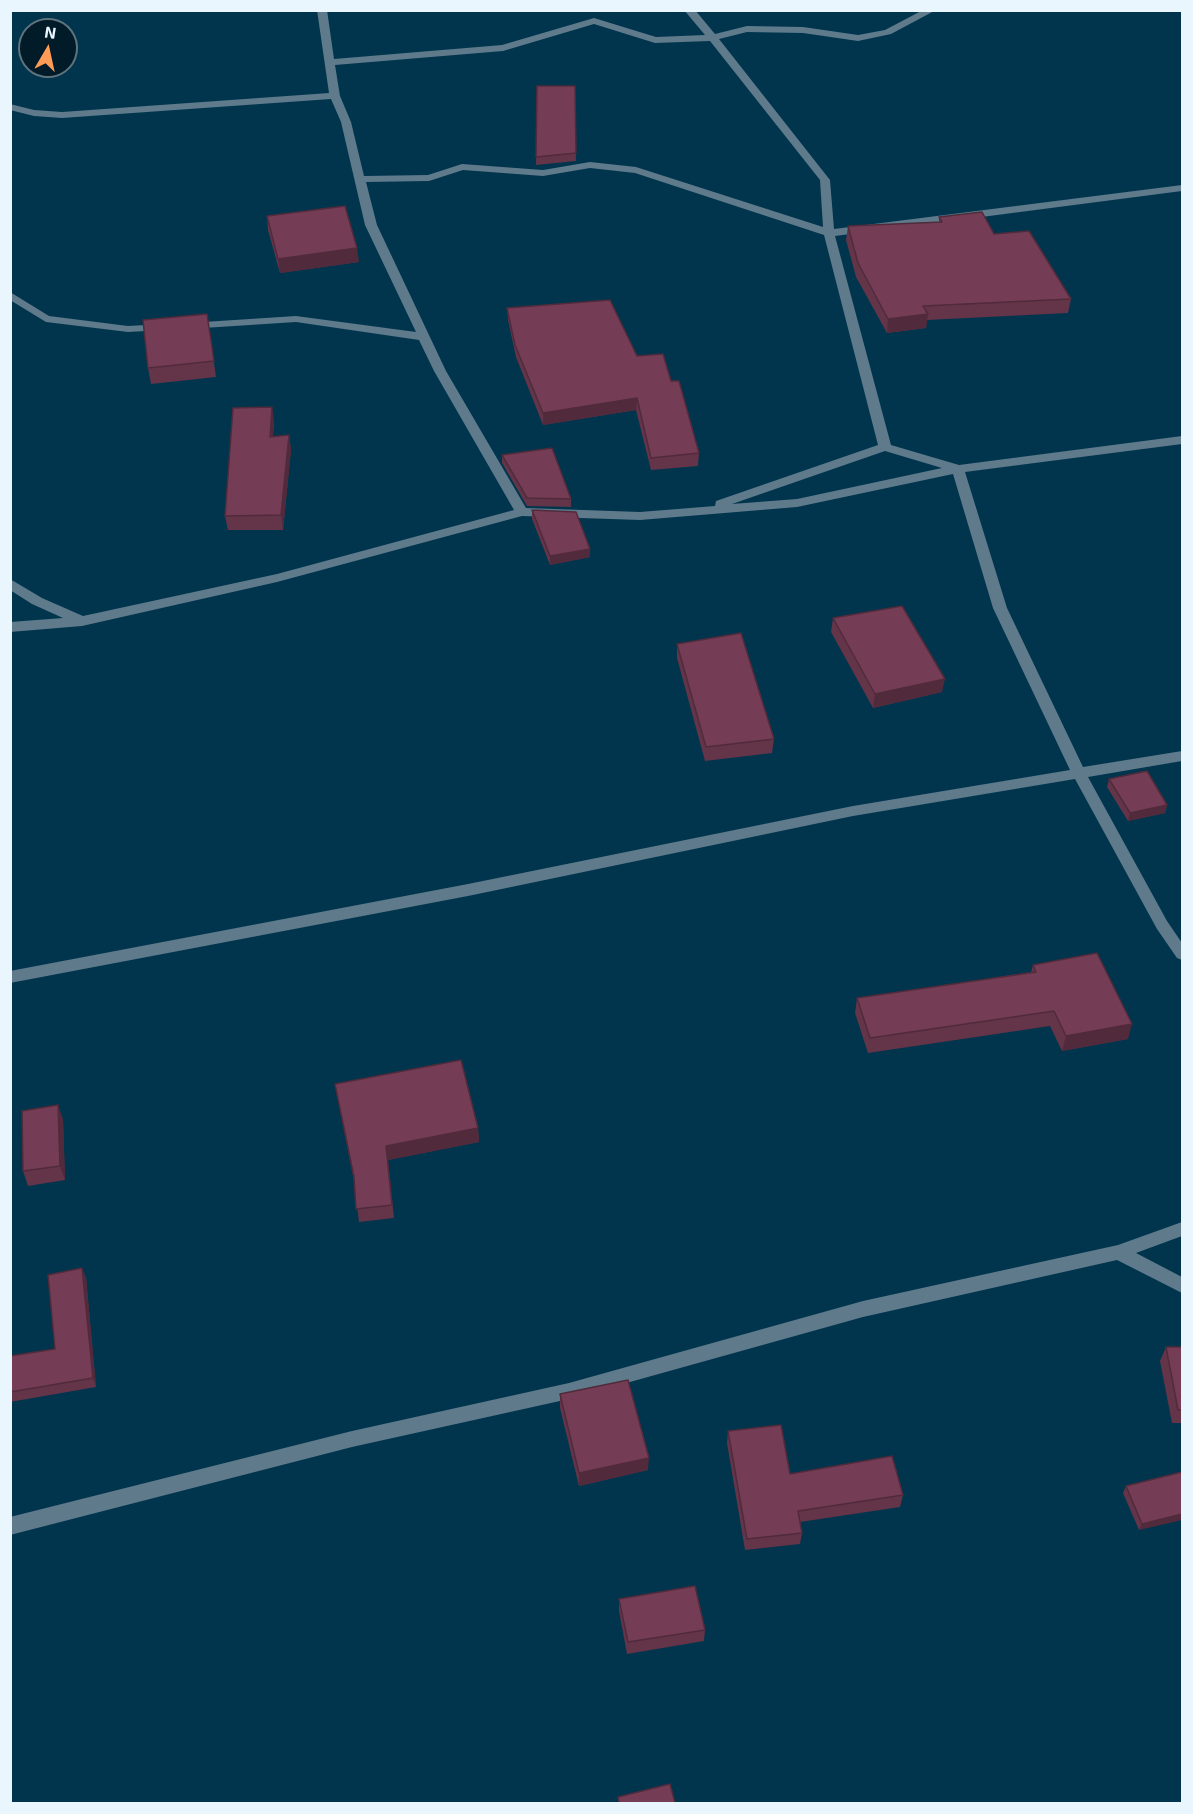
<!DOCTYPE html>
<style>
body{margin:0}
#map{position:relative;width:1193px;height:1814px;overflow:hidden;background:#00354d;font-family:"Exo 2",sans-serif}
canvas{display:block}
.frame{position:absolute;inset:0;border:12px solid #eaf6fd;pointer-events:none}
.north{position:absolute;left:18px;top:18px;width:60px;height:60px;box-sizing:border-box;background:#021b28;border:2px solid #5f737d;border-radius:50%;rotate:9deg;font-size:16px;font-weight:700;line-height:24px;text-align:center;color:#eaf6fd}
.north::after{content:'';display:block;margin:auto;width:21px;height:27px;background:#fe9c57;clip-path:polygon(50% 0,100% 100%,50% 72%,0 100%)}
</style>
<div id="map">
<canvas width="1193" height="1814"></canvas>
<div class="frame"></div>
<div class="north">N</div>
</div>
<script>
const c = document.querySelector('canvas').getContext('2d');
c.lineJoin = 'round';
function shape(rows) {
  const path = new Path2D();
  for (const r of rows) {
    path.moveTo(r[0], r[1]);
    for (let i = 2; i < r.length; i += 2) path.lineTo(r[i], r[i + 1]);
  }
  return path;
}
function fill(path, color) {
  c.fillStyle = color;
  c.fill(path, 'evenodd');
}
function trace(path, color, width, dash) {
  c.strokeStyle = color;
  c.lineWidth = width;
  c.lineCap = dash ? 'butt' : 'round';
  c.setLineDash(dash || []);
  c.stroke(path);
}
fill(shape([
 [317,10,327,10,334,59,502,45,594,18,656,37,705,35,684,10,695,10,715,34,747,26,803,27,858,35,885,30,923,10,936,10,891,34,858,41,803,33,747,32,719,39,830,180,834,229,1182,185,1182,191,835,236,891,445,959,465,1182,436,1182,444,965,472,1007,608,1083,767,1182,751,1182,761,1088,777,1167,921,1182,943,1182,960,1177,958,1157,929,1075,779,853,816,468,896,10,983,10,971,468,884,853,806,1070,770,993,608,953,474,797,507,640,520,522,516,277,582,82,626,10,632,10,622,63,618,32,604,10,590,10,579,42,598,83,616,277,574,514,510,434,371,419,340,296,322,188,329,182,326,188,323,296,316,416,332,365,225,341,122,331,99,62,118,34,116,10,110,10,104,34,110,62,112,329,93,317,10],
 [594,24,655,43,710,41,820,180,823,227,636,167,590,162,543,170,462,164,428,175,364,176,351,122,340,96,335,65,503,51,594,24],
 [590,168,635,173,824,235,878,445,716,501,715,506,640,512,526,508,446,371,377,225,366,182,429,181,463,170,543,176,590,168],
 [885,451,942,468,797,499,732,504,885,451],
 [10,292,49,316,128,326,164,324,170,327,164,330,128,332,46,322,10,300,10,292],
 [1182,1222,1182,1236,1136,1253,1182,1277,1182,1293,1117,1260,863,1317,569,1399,352,1447,10,1535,10,1517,352,1431,569,1383,863,1301,1118,1245,1182,1222]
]), '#5e7a8b');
fill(shape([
 [537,86,575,86,576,161,536,165],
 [267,216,359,262,280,273,268,230],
 [939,217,994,234,1071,299,1068,313,927,320,926,328,887,333,856,277,846,240,848,226,939,222],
 [507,308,637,356,671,381,699,453,698,466,651,470,636,410,543,425,516,357,508,320],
 [207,314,216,377,151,384,148,368],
 [274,421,273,437,289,435,291,450,283,530,228,530,225,516],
 [502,455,571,499,571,507,527,506,502,463],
 [532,510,590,557,550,565,532,519],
 [833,618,942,692,873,708,831,632],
 [677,644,774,739,772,753,705,761,677,658],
 [1109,779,1167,805,1165,813,1128,821,1107,787],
 [1033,965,1128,1039,1062,1051,1050,1026,868,1053,855,1013,857,998,1031,972],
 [335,1084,478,1128,479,1142,388,1160,394,1218,359,1222,354,1181],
 [63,1119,65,1180,28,1186,23,1171],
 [86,1277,96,1387,10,1402,10,1356,55,1349],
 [1166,1347,1182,1347,1182,1423,1172,1423,1160,1361],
 [560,1394,648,1470,579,1486,560,1408],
 [728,1431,790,1474,903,1495,900,1507,800,1522,802,1533,800,1544,745,1550,727,1443],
 [1182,1472,1139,1530,1123,1493,1126,1486],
 [619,1599,705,1630,704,1641,627,1654,619,1611]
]), '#643449');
fill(shape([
 [357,248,359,262,280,273,278,259],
 [928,314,926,328,887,333,888,319],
 [637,398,636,410,543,425,543,413],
 [272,407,274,421,272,451,270,437],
 [289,435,291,450,283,530,281,515],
 [590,549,590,557,550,565,550,556],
 [945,679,942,692,873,708,875,694],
 [1167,805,1165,813,1128,821,1130,813],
 [1132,1024,1128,1039,1062,1051,1066,1036],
 [58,1105,63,1119,65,1180,60,1166],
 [478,1128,479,1142,388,1160,394,1218,386,1146],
 [82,1268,86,1277,96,1387,93,1378],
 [649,1458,648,1470,579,1486,579,1473],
 [1182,1514,1182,1520,1139,1530,1142,1524]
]), '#512b3c');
const building = shape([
 [537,86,575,86,576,153,536,157,537,86],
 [345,206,357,248,278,259,267,216,345,206],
 [982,212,994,234,1029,231,1071,299,923,306,928,314,888,319,858,263,848,226,942,222,939,217,982,212],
 [610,300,637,356,663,354,671,381,679,381,699,453,651,458,637,398,543,413,515,345,507,308,610,300],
 [207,314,214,361,148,368,143,320,207,314],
 [272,407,270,437,289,435,281,515,225,516,233,408,272,407],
 [552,448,571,499,527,498,502,455,552,448],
 [532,510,576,512,590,549,550,556,532,510],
 [902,606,945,679,875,694,833,618,902,606],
 [741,633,774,739,706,747,677,644,741,633],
 [1147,771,1167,805,1130,813,1109,779,1147,771],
 [1097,953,1132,1024,1066,1036,1054,1011,870,1038,857,998,1036,972,1033,965,1097,953],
 [461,1060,478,1128,386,1146,392,1205,356,1209,354,1177,335,1084,461,1060],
 [58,1105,60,1166,23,1171,22,1111,58,1105],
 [82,1268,93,1378,10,1392,10,1356,55,1349,48,1275,82,1268],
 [1166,1347,1182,1347,1182,1410,1178,1410,1166,1347],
 [628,1380,649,1458,579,1473,560,1394,628,1380],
 [781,1425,790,1474,892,1456,903,1495,798,1511,802,1533,747,1539,728,1431,781,1425],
 [1182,1472,1182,1514,1142,1524,1126,1486,1182,1472],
 [695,1586,705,1630,628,1642,619,1599,695,1586],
 [670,1784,675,1803,619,1803,618,1797,670,1784]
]);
fill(building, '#743d55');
trace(building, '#512b3c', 1.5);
</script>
